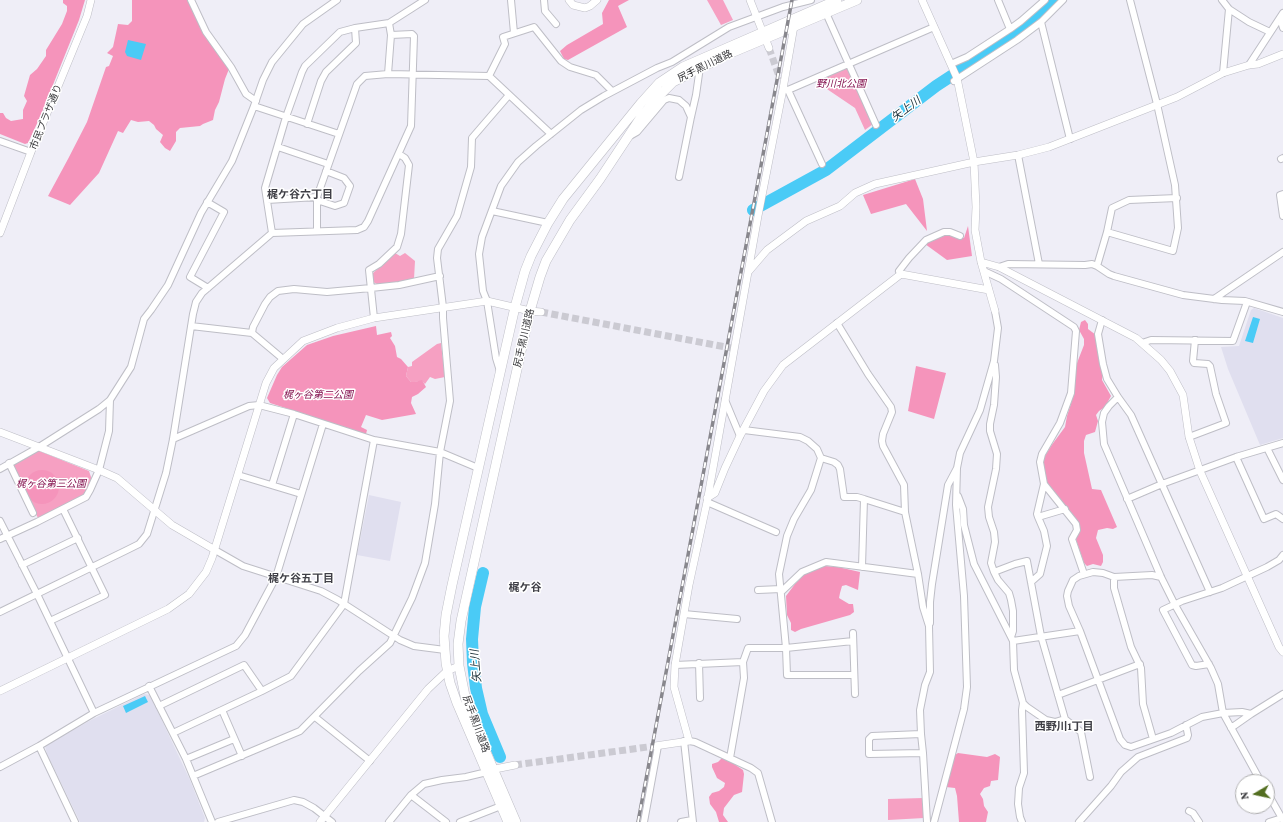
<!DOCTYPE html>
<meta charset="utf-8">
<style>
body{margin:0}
#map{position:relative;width:1283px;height:822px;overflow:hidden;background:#efeef7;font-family:"Crimson Pro",serif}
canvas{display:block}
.north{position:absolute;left:1235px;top:774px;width:40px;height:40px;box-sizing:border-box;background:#fff;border:1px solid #b1b1b2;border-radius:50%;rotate:261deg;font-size:11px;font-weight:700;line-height:16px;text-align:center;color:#3c3c3f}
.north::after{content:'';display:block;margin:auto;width:14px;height:18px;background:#536e20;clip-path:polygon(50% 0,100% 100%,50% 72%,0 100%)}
</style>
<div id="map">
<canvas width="1283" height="822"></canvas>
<div class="north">N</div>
</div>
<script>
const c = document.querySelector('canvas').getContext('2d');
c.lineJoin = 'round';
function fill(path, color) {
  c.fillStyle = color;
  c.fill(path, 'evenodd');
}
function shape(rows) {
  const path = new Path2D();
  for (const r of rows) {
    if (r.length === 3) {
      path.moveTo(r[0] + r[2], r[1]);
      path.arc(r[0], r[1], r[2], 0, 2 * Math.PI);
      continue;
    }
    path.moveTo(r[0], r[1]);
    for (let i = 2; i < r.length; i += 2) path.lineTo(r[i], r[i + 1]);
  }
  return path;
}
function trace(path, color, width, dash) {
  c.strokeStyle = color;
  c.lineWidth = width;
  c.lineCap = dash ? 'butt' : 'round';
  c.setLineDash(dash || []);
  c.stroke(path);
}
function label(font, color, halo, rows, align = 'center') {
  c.font = font + ' "Crimson Pro","Noto Sans JP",serif';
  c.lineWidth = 3;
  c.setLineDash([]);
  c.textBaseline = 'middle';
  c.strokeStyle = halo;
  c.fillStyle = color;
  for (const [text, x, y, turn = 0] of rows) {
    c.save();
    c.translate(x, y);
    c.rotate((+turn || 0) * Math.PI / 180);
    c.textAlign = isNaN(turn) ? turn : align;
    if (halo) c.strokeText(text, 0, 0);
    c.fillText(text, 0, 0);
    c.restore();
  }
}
fill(shape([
 [1254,308,1283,318,1283,438,1260,445,1228,369,1221,347,1239,346,1251,310],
 [369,495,401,502,390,561,357,555],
 [144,694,150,695,190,780,205,818,204,822,80,822,47,754,45,746,91,720]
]), '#e0dfef');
fill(shape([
 [707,0,723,0,733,20,721,25],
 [848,68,873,124,865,130,855,108,818,83,817,80],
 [395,253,400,256,405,253,415,261,414,279,403,282,377,284,373,282,372,274],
 [441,343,445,377,435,379,430,377,425,384,422,381,415,382,411,382,406,376,408,367,412,366,412,362,437,344],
 [37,450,89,471,91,477,91,482,84,494,77,499,38,518,11,464],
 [923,798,924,818,888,820,888,799]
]), '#f6a0c2');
fill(shape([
 [63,0,85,0,79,20,40,117,28,143,25,144,0,134,0,113,3,113,6,118,11,121,23,119,23,110,27,101,24,96,30,75,37,69,46,56,46,50,62,24,67,11,67,6,63,3],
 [132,0,190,0,229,69,225,79,219,102,215,110,213,120,203,124,200,126,180,128,176,132,176,141,170,151,165,148,160,142,163,135,156,129,154,125,149,121,138,122,131,120,123,133,118,131,99,173,70,205,48,196,68,159,87,122,106,67,109,66,113,56,107,53,113,47,118,24,128,25,132,21],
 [609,0,629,0,618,6,627,27,568,60,564,59,560,51,567,45,603,24,602,13],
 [915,179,923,199,927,231,906,204,871,214,863,195],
 [968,226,972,256,947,260,925,244,944,234,964,238],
 [1085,320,1088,324,1088,329,1096,335,1103,374,1102,380,1111,396,1105,407,1099,411,1096,415,1098,421,1095,432,1086,435,1084,441,1084,453,1092,489,1101,490,1117,527,1113,529,1107,528,1098,530,1096,538,1103,555,1103,562,1101,566,1093,564,1087,566,1084,563,1076,540,1079,525,1046,481,1042,466,1045,456,1051,446,1065,427,1067,416,1073,397,1077,363,1084,345,1084,339,1079,330,1081,322],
 [376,326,377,335,391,332,392,336,390,338,395,346,397,357,401,359,408,367,406,376,411,382,415,382,422,380,426,387,418,394,412,397,411,403,416,414,382,420,366,415,361,427,367,430,366,434,270,403,267,398,277,375,282,367,307,345,333,336],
 [916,366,946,373,934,419,908,411],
 [42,487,17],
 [825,566,838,567,860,572,858,590,846,585,842,586,840,593,839,598,849,604,853,604,854,612,850,615,801,629,795,632,791,630,791,623,787,615,786,596,795,584,805,574,817,568],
 [958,753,987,757,995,754,1000,757,998,780,991,781,990,786,984,788,980,794,983,799,984,806,988,812,986,822,959,822,957,796,955,788,946,787,955,755],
 [722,758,725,758,743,770,744,774,742,792,734,795,724,808,723,815,728,822,719,822,716,812,710,804,709,797,712,793,719,791,724,787,725,783,717,778,712,767,712,764,718,762]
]), '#f594bb');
fill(shape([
 [128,40,146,44,141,60,127,56,125,52],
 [1253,317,1260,319,1253,343,1245,341],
 [145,696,148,702,126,713,123,706]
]), '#4acbf6');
trace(shape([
 [753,210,826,170,936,86,1017,33,1033,20,1053,0],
 [483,573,475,607,472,639,473,663,476,688,482,714,500,757]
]), '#4acbf6', 12);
trace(shape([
 [769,48,780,79],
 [541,312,731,348],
 [515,765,655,746]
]), '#cbcad2', 7, [7, 3.5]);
const minor = shape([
 [191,0,206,32,231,67,246,94,256,101],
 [511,0,514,33],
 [544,0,545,11,556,24],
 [998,0,1010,29],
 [1222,0,1229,9,1249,22,1270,32],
 [826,13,876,125],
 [1280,18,1283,28],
 [1041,22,1070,139],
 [951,64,967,57,1010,29,1021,21,1045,0],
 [1249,65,1283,13],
 [1223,73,1229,9],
 [388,74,391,35,389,23],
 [489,76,505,44,503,37,534,27,561,61,570,67,596,75,612,91],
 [954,81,1017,40,1041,22,1063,0],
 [783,89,788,90,934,27],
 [788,90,822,164],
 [254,106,339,134],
 [307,124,321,81,326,72,356,43,355,28],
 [630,136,637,132,664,100,669,98,679,100,686,106,691,117],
 [0,141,31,152],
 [278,147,328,164],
 [1018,155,1039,264],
 [1281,159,1283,158],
 [679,177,691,117,696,95,700,67],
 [1283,194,1280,195,1283,216],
 [267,200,317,197],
 [317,200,335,206,344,203,350,186,344,178,326,171],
 [207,202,224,212,190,277,208,288],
 [492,211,548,223],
 [317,231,317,197,357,84,365,76,388,74,489,76,551,134],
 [1107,232,1173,251,1178,228,1175,185,1157,104,1130,0],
 [272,233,265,188,286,117,302,72,305,66,340,32,355,28,389,23,425,0],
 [1097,266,1107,232,1112,208,1129,200,1177,198],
 [999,267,1008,264,1085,265,1092,264,1097,266,1109,274,1114,276,1183,295,1222,300,1245,301,1283,312],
 [899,271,909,258,926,240,944,232,950,232,960,236],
 [984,271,1001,279,1074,327,1076,331,1071,393,1060,423,1042,454,1040,462,1044,484,1076,524,1077,530,1072,539,1084,574],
 [1214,299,1283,252],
 [374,318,369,270,379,264,397,247,401,234,409,165,405,158,399,154],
 [1102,320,1098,334,1103,364,1107,379,1118,397,1131,415,1210,592],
 [837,323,868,374,891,407,892,412,883,434,882,441,883,446,904,485,905,512,918,574,923,607,929,626,930,672,925,685,920,710,921,734,923,753,927,822],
 [191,326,252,333,283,359],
 [252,333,253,327,265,304,270,297,278,291,294,289,327,292,371,288,399,285,440,276],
 [1142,343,1151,340,1233,341,1247,302],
 [500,371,496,358,487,301,483,291,479,254,482,237,501,186,518,162,536,146,581,110,604,96,657,68,672,62,729,27,783,7,811,0],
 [1118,397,1109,406,1104,413,1102,422,1104,444,1161,577,1175,605,1211,668,1218,684,1223,713,1261,782],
 [725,400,740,436],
 [1189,437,1226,423,1216,394,1210,366,1208,364,1194,363,1193,361,1195,340],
 [173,439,249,406,259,405,294,414,374,440,440,452,478,468],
 [1267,448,1283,480],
 [1236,457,1264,519,1276,514,1283,519],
 [821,458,834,462,838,465,840,469,844,497,857,497,864,499],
 [9,463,33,513],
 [0,469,39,447,99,409,110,400,131,367,144,319,151,310,168,285,201,213,232,161,254,106,263,80,272,62,303,24,337,0],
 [238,475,301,494],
 [272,485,294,414],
 [958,496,963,509,964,525,974,564,1011,637],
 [1127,499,1162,484,1236,457,1283,443],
 [707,502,776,532],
 [1038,517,1037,514,1044,484],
 [0,521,37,594,94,713],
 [0,539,37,522,86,497,90,490,99,470,109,431,110,400],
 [215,550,243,566,321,591,338,600,400,640,414,646,445,650],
 [1027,561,1041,636,1065,719,1055,722,1046,720,1027,707,1023,703,1014,670,1013,641,1011,637,1013,631,1013,611,1011,600,1009,593,998,580,994,572,1015,564,1027,561],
 [22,565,78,538],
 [862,567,864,499,905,512],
 [994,572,991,563,995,542,994,532,989,517,988,507,996,469,997,454,990,431,990,424,994,405,996,377,995,365],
 [1114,577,1114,588,1131,647,1141,668,1143,704,1153,739],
 [1161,577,1152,575,1114,577,1103,573,1093,572,1079,576,1073,580,1068,591,1067,596,1069,606,1080,631,1120,739,1125,745,1131,747,1171,733,1202,717,1223,713,1242,712,1251,714,1283,694],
 [1031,582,1040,574,1047,546,1044,531,1038,517,1065,509],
 [758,590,781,589],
 [781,592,802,572,826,562,918,574],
 [0,612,129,549,139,544,147,534,166,473,173,439,193,314,196,302,202,293,272,233,357,230,364,227,368,221,411,126,414,36,412,34,391,35],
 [684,614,737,619],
 [50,621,105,595,63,509],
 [930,623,930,602,932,584,948,485,957,468],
 [853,633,855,694],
 [853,641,786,648,787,675,854,675],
 [1013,641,1080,631],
 [699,663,700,698],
 [1209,664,1196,666,1192,665,1163,610,1182,601,1222,588,1267,567,1279,560,1283,555],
 [675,665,743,662],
 [149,686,186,759,212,822],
 [1058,695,1140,664],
 [159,706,244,665,262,691],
 [222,710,242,756],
 [315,717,370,761],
 [1065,719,1081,732,1090,777],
 [1231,728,1251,714],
 [173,733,262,691,291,676,344,604,374,440],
 [921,734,872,736,869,739,869,754,923,753],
 [684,741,693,822],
 [689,741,695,742,751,768,758,773,772,822],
 [39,746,75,822],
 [730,758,744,678,743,662,748,648,786,648,779,574,787,536,794,519,811,490,821,458,817,449,808,441,800,437,744,430],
 [186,759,234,739],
 [0,767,39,746,94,713,236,646,245,635,276,577,323,424],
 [193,776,300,731,359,671,390,643,412,598,425,563,435,504,440,452,450,401,443,318,443,307,437,258,438,249,457,216,471,167,472,138,509,95],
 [1267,792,1283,820],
 [411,795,446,822],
 [1189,811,1193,813,1199,822],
 [218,822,294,800,303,802,314,808,332,822],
 [389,822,411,795,424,784,442,780,466,777,487,772],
 [460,822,501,806],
 [644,822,658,746],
 [681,822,692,820],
 [934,822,964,709,967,687,964,596,956,505,957,468,960,453,980,410,994,361,998,328,995,311],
 [1022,822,1020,817,1018,804,1019,788,1024,773,1022,710,1023,703],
 [1079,822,1111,786,1121,772,1138,757,1187,738,1188,735,1186,725],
 [1269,822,1282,818]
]);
const tertiary = shape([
 [569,0,573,5,585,8,590,6,597,0],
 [750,0,769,48],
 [922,0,957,78,974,162,976,207,975,230,981,262,995,311],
 [0,233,31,152,87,16,91,0],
 [981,262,999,267,1136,338,1161,360,1170,371,1183,395,1189,437,1200,471,1279,647,1283,652],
 [749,271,767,250,806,221,840,206,855,193,875,184,974,162,1018,155,1049,147,1177,97,1223,73,1249,65,1258,64,1283,54],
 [0,432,99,470,117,478,172,525,215,550],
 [707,498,715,493,725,468,740,436,764,391,783,365,901,274,989,290],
 [0,691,168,609,189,594,206,572,212,558,266,383,274,368,303,341,337,328,374,318,487,301,530,311,541,312],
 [655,746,689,741,674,687,675,665,689,585,707,502,758,216,783,89,794,26],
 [490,770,515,765],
 [320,822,428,689,447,671,459,666]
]);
const primary = shape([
 [508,822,457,703,450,683,446,663,444,636,446,615,452,585,515,307,525,271,531,256,548,223,563,199,641,103,659,83,683,67,837,0],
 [516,822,476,729,466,701,459,666,458,644,461,621,530,311,540,277,546,261,570,220,600,179,641,117,659,96,673,82,724,56,857,0]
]);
trace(minor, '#bebec6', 8);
trace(tertiary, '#bebec6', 8);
trace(primary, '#bebec6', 10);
trace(minor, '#fff', 6);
trace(tertiary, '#fff', 7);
trace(primary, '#fff', 9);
const rail = shape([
 [638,822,792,0]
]);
trace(rail, '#88878d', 3.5);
trace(rail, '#fff', 2, [6]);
label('10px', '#3c3c3f', '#fff', [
 ["尻手黒川道路",705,66,-26],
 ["市民プラザ通り",46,117,-68],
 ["尻手黒川道路",524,338,-77],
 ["尻手黒川道路",476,724,70]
]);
label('italic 10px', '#851350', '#fff', [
 ["野川北公園",841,84],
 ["梶ヶ谷第二公園",318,395],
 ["梶ヶ谷第三公園",51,484]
]);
label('italic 11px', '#1a2f37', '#fff', [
 ["矢上川",906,109,-37],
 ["矢上川",476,666,-95]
]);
label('bold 11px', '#3f3f46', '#fff', [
 ["梶ケ谷六丁目",300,195],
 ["梶ケ谷五丁目",301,579],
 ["梶ケ谷",525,588],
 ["西野川1丁目",1064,727]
]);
</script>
